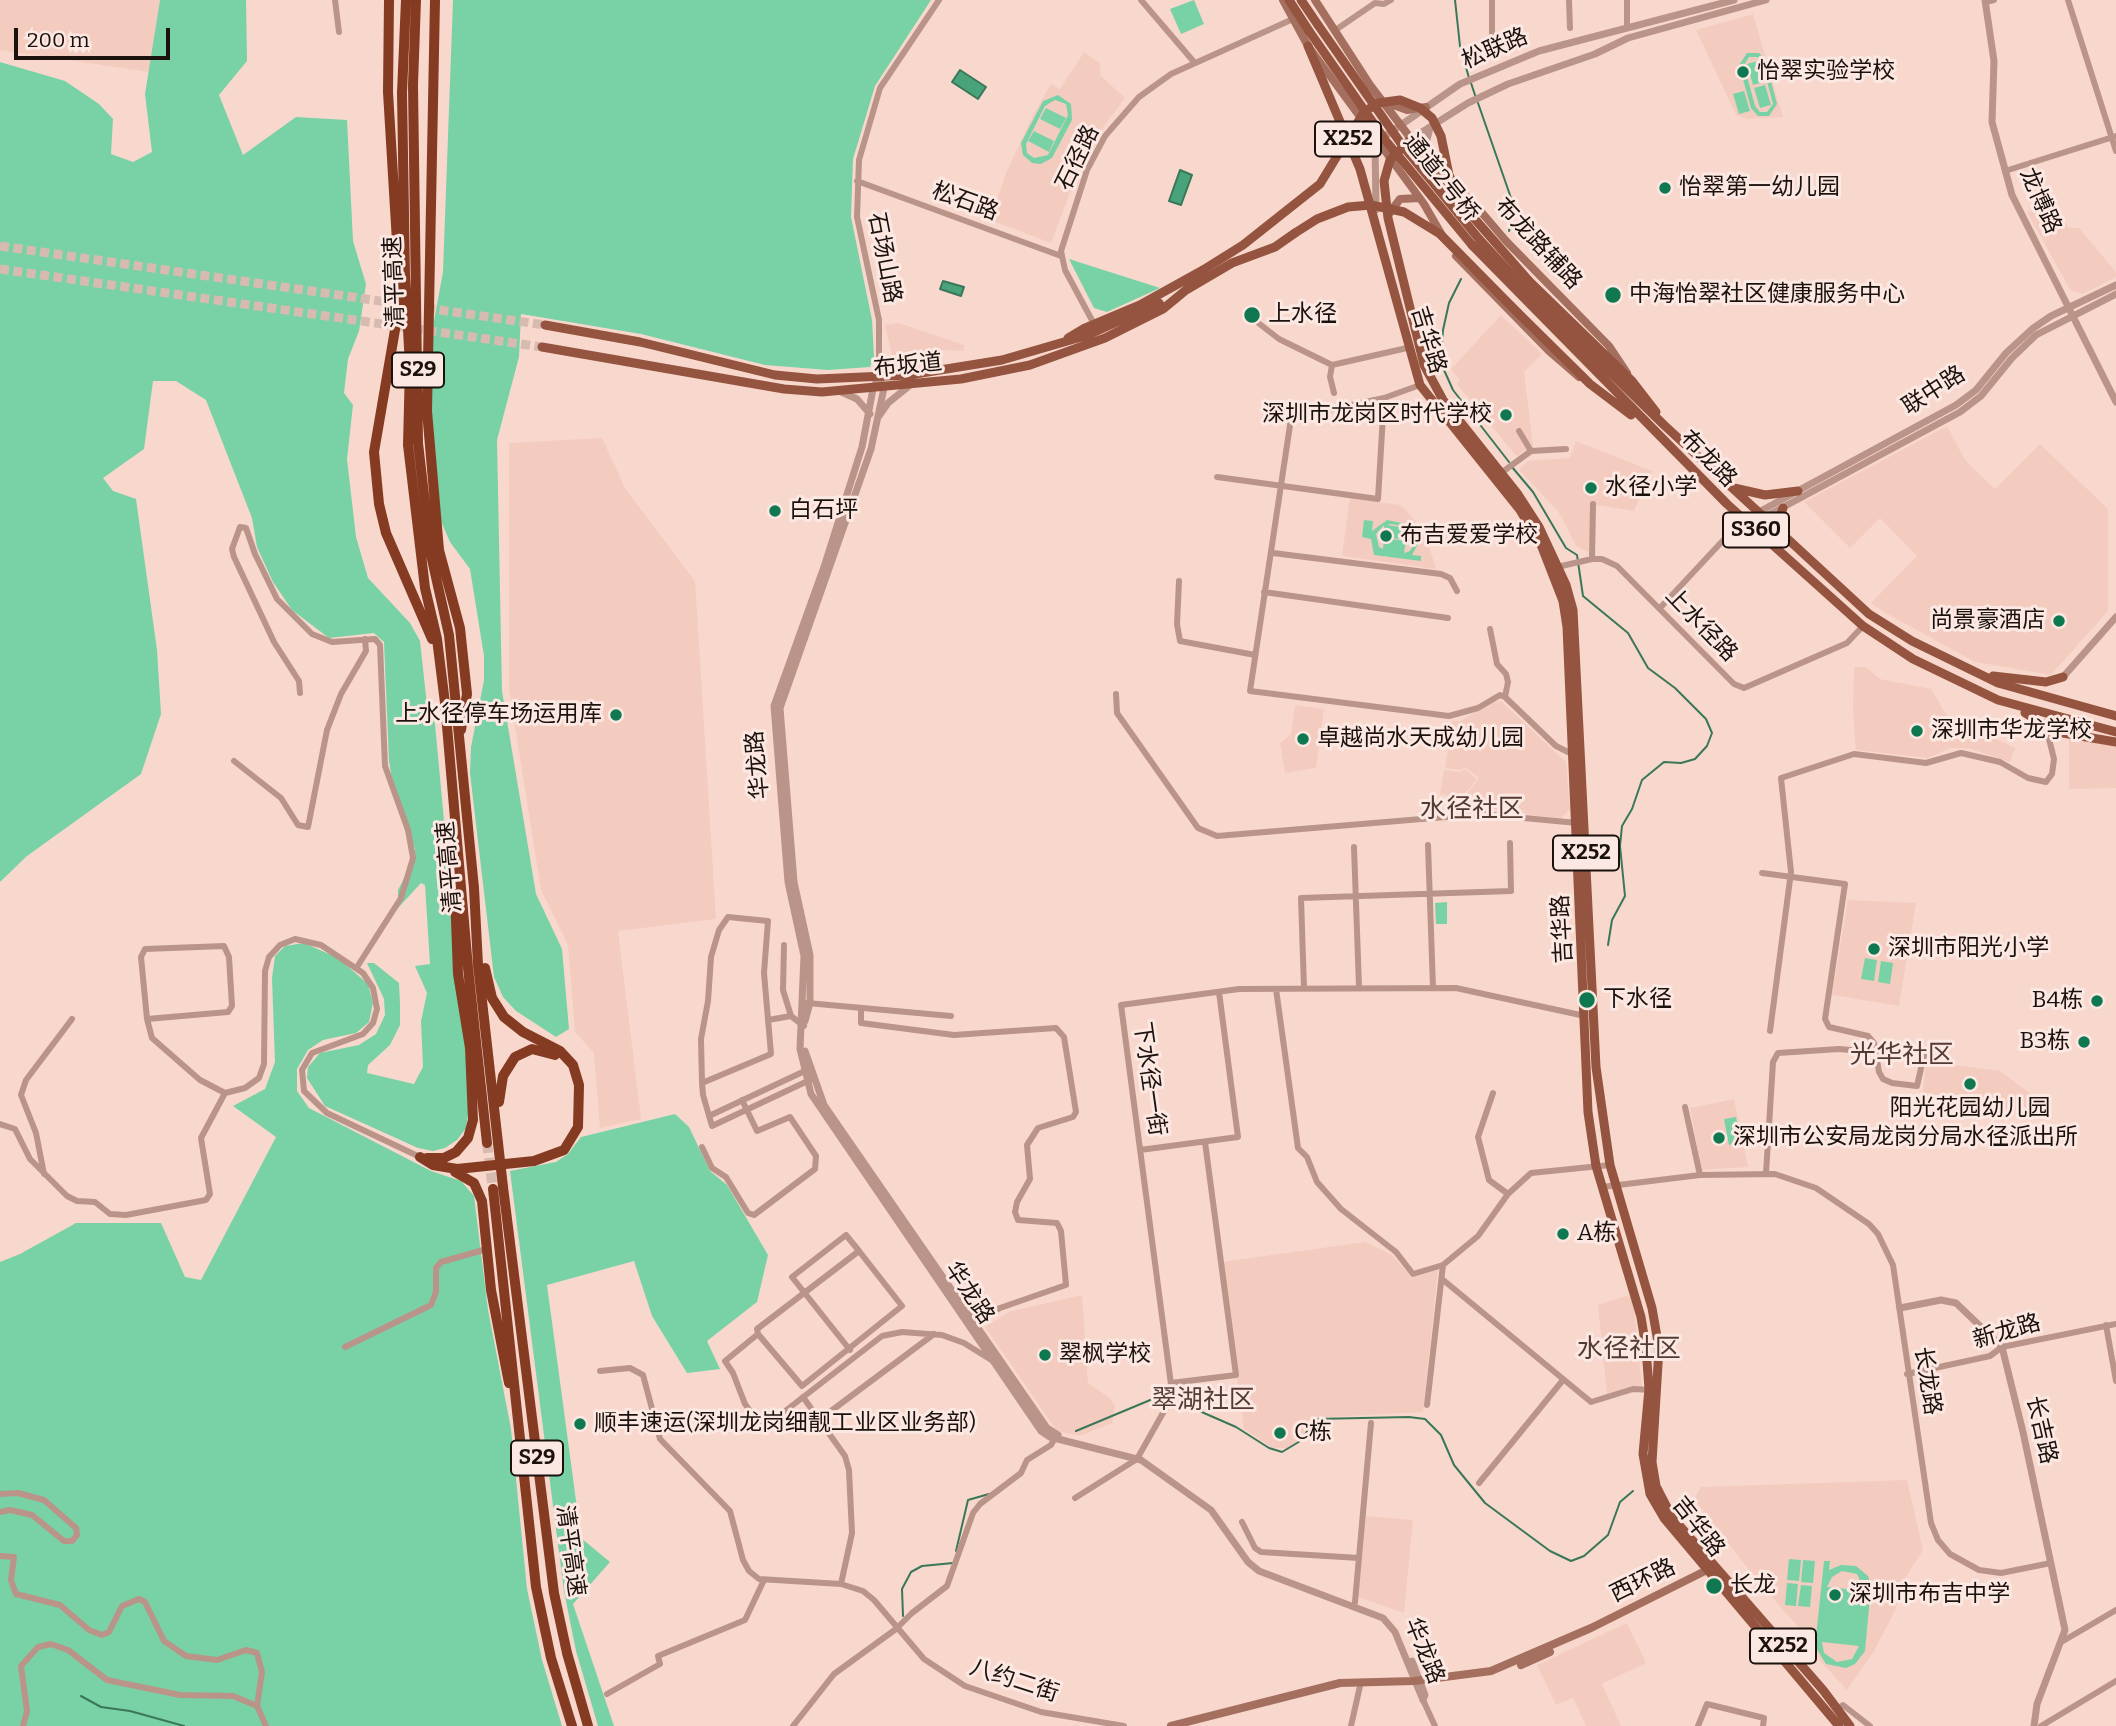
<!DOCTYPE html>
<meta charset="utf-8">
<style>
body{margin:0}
#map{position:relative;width:2116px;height:1726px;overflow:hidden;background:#f8d8cd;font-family:Bitter,serif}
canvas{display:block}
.scale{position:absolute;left:14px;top:28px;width:156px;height:32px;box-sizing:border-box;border:4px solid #1b110d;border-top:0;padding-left:9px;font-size:21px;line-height:24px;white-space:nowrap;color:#1b110d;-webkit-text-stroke:5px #fce8e2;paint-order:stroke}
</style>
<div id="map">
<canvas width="2116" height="1726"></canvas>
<div class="scale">200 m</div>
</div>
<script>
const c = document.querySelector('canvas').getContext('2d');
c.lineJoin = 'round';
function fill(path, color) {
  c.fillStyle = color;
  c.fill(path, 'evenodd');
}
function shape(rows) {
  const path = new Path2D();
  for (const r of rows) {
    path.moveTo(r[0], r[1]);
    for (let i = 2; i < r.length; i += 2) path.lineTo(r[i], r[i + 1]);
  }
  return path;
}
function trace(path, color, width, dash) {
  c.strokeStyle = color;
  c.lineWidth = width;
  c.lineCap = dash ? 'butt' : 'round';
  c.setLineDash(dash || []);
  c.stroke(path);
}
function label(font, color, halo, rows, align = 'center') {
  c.font = font + ' Bitter,"Noto Sans SC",serif';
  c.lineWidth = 6;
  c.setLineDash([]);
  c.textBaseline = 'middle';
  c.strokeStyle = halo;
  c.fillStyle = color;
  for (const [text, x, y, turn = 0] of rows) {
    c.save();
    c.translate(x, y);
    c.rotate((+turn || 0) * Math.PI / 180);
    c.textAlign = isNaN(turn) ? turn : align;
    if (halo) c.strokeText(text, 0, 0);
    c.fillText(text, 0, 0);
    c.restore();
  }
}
fill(shape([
 [0,0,160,0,149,72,0,50],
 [1753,14,1783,117,1747,119,1736,115,1696,30],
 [1084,52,1100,63,1100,75,1125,98,1086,150,1051,243,990,220,1006,173,1034,113,1051,84,1060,89],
 [2052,205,2069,228,2079,228,2116,272,2116,277,2083,294,2071,291,2027,212],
 [1501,315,1542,354,1524,372,1533,446,1516,456,1457,384,1460,380,1451,369],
 [899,323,964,345,964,351,942,350,892,356,885,325],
 [1947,426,1965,460,1995,489,2040,444,2108,509,2108,611,2051,675,1975,662,1882,611,1871,603,1917,556,1880,518,1850,548,1804,502],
 [602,438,625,488,695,581,716,919,618,931,641,1119,600,1128,594,1053,575,1032,568,945,541,890,509,689,509,443],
 [1576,441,1652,471,1634,511,1596,505,1592,554,1576,546,1558,511,1519,470,1528,461,1570,458],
 [1350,498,1400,505,1406,510,1425,533,1436,569,1342,556],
 [1854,667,1866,667,1880,679,1931,689,1946,714,2015,748,2010,762,1968,748,1950,748,1928,758,1856,750,1853,712],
 [1501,701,1566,762,1570,809,1561,818,1503,812,1463,798,1479,778,1465,767,1461,770,1445,768,1452,721,1461,721,1491,702],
 [1295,705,1324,709,1316,768,1285,773,1280,743,1291,734],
 [2069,739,2116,745,2116,788,2069,789],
 [1465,769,1477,779,1461,798,1440,794,1444,770,1461,772],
 [1848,900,1916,903,1899,1006,1832,995],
 [1926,1061,2000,1071,2050,1108,2049,1117,1922,1097],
 [1734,1099,1748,1167,1701,1170,1690,1108],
 [1365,1242,1392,1255,1412,1278,1438,1270,1423,1412,1310,1418,1301,1439,1289,1448,1273,1448,1244,1429,1221,1262],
 [1082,1295,1088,1383,1110,1398,1115,1406,1112,1423,1080,1436,1057,1431,985,1327,1011,1311],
 [1626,1296,1630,1297,1634,1307,1642,1387,1607,1395,1598,1305],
 [1907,1480,1923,1550,1905,1579,1895,1611,1873,1653,1847,1690,1821,1662,1814,1645,1756,1579,1694,1499,1701,1487],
 [1366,1516,1413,1520,1404,1613,1358,1597],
 [1627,1623,1646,1663,1602,1684,1621,1726,1586,1726,1573,1698,1556,1705,1537,1665]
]), '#f4ccbf');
fill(shape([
 [160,0,246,0,247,61,219,95,243,155,296,117,347,120,353,241,366,284,359,331,348,359,344,393,353,405,347,459,356,537,368,578,410,623,420,641,427,705,435,724,470,1100,466,1128,457,1140,445,1148,433,1151,418,1148,325,1106,307,1078,308,1067,320,1053,359,1045,376,1034,385,1015,384,999,367,963,374,963,399,983,400,1004,400,1025,390,1045,368,1065,367,1073,414,1084,423,1067,421,1021,427,993,415,966,430,964,425,885,421,883,398,908,398,890,410,867,415,849,393,786,389,761,384,642,374,633,329,638,292,610,273,582,257,547,252,518,206,400,176,381,153,381,144,449,103,478,113,491,136,499,157,650,161,714,141,774,27,856,0,882,0,62,65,81,99,104,113,119,111,154,133,162,152,152,145,94],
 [453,0,931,0,875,86,853,159,851,217,872,320,874,357,870,367,828,370,765,365,641,334,521,314,519,357,497,440,502,691,536,894,562,949,569,1029,556,1037,516,1011,503,997,494,977,470,773,471,747,484,680,484,656,470,569,450,542,441,521,429,381,431,337,443,272],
 [1194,0,1204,24,1181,34,1170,9],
 [1747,53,1759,53,1766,62,1777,104,1769,116,1758,116,1751,108,1739,65],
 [1749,57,1757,57,1762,63,1773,104,1767,112,1760,112,1755,106,1744,65],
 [1758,61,1764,82,1753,85,1747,64],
 [1765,85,1771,105,1760,108,1754,88],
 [1744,91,1750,111,1739,114,1733,94],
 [1058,95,1071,104,1072,120,1052,158,1041,164,1032,163,1023,155,1021,143,1043,101],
 [1055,100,1066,104,1068,115,1048,155,1034,158,1027,153,1026,144,1045,106],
 [1046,108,1066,118,1060,129,1040,119],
 [1034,131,1054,141,1049,152,1028,141],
 [1069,259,1160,288,1107,312,1094,308],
 [1364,520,1373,521,1372,531,1387,520,1412,525,1420,540,1412,555,1421,556,1421,561,1374,555,1371,539,1362,537],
 [1391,524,1407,527,1412,531,1416,540,1410,551,1404,553,1406,541,1384,538,1383,549,1379,547,1376,534,1384,525,1385,537,1406,540,1408,528,1387,525],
 [1447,902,1447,924,1436,924,1435,903],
 [304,943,338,958,368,984,373,1003,369,1022,356,1033,323,1040,308,1050,297,1069,297,1091,309,1108,431,1171,461,1181,474,1196,488,1310,511,1429,527,1589,542,1660,562,1726,0,1726,0,1262,20,1254,76,1223,161,1223,185,1277,201,1280,276,1137,233,1106,265,1089,275,1062,272,978,275,956,285,946],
 [1865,958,1877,960,1874,981,1861,979],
 [1881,961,1893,963,1890,984,1878,982],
 [675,1114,689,1127,710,1171,727,1185,768,1255,757,1302,707,1341,720,1369,687,1373,652,1316,634,1261,547,1285,581,1538,610,1562,573,1604,614,1726,598,1726,576,1651,564,1591,510,1171,556,1162,568,1154,581,1137],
 [1736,1117,1741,1142,1729,1145,1724,1119],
 [1789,1559,1801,1560,1799,1581,1787,1580],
 [1803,1560,1815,1561,1813,1583,1801,1582],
 [1824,1561,1830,1561,1829,1570,1841,1565,1856,1566,1868,1576,1871,1586,1865,1651,1855,1664,1846,1668,1826,1664,1815,1646],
 [1842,1571,1857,1574,1865,1591,1827,1587,1832,1577],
 [1822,1642,1859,1646,1852,1659,1837,1662,1824,1653],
 [1787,1583,1798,1584,1796,1606,1785,1605],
 [1801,1585,1812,1586,1810,1607,1798,1606]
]), '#78d2a6');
const water = shape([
 [960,70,986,87,978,99,952,82,960,70],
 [1180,170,1192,175,1181,205,1169,201,1180,170],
 [943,281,964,287,961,296,940,289,943,281]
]);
fill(water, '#48a37a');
trace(water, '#3a7759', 2);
trace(shape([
 [1455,0,1460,46,1469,78],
 [1471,83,1476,98],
 [1478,103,1511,198,1513,212,1509,231],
 [1461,279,1449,303,1443,330,1441,357,1444,370,1453,390,1509,462],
 [1512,467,1533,492,1566,548,1577,555,1583,596,1628,633,1648,668,1675,688,1706,719,1712,733,1707,746,1695,759,1681,763,1664,762,1642,780,1632,809,1622,826,1620,846,1625,896,1612,920,1608,945],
 [1181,1403,1236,1427,1269,1448,1282,1452,1302,1440,1314,1419,1409,1417,1425,1419,1441,1435,1454,1465,1485,1503,1550,1551,1571,1561,1584,1556,1608,1535,1620,1502,1633,1491],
 [1076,1431,1155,1398],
 [956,1551,968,1500,989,1494],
 [903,1616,902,1589,911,1572,922,1566,953,1563],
 [81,1696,101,1707,130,1711,184,1726]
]), '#3a7759', 2);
trace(shape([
 [0,246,401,304],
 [0,269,542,347],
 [426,308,545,325]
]), '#d7bab0', 9, [9, 4.5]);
trace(shape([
 [487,1143,493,1189]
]), '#d7bab0', 10, [10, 5]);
trace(shape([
 [335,0,339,32],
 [1141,0,1194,62],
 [1492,0,1492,52],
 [1569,0,1570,28],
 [1627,0,1627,28],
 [2068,0,2116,151],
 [1986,2,1994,0],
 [1334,31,1375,3,1384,4,1391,0],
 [2005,171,2116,136],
 [857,181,1061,256],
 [1249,312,1248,315,1279,339,1332,365,1407,348],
 [1094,324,1065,270,1061,251,1087,170,1105,136,1139,97,1171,74,1293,19],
 [1332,365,1330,377,1334,393],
 [879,376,879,320,857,217,859,160,880,88,939,0],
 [1328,410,1384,398,1420,385],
 [1292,412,1250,691,1449,716,1478,708,1500,695,1505,697,1556,746,1574,755],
 [1519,431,1531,451],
 [1501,473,1531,451,1566,449],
 [1217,477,1378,499,1384,398],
 [1273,553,1441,574,1450,578,1457,591],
 [1592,559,1593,504],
 [1557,567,1592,559,1602,559,1617,566,1734,684,1744,688,1847,643,1863,626],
 [1179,581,1177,624,1180,641,1255,655],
 [1264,592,1448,618],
 [1660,608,1743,519],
 [1490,629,1497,664,1506,674,1508,682,1505,697],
 [300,693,299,681,274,642,234,557,232,549,240,527,246,528,255,554,277,599,312,634,332,642,375,639,380,645,385,766,408,830,413,858,401,898,357,967],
 [1116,694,1117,713,1198,828,1217,836,1482,814,1577,823],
 [234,761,281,798,298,825,308,827,327,730,341,694,366,651,365,639],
 [1428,845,1433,988],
 [1354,847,1359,987],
 [1762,873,1845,884,1825,1019,1829,1027,1868,1036,1874,1043,1879,1072,1883,1079,1892,1083,1917,1086,1924,1055],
 [784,945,783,990,791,1016],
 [1304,988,1301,898,1511,891,1510,843],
 [1276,989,1298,1148,1307,1157,1317,1182,1341,1209,1396,1252,1413,1274,1443,1265,1478,1236,1508,1194,1531,1173,1610,1165],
 [807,1003,951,1016],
 [861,1008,861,1023,954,1035,1056,1028,1064,1037,1076,1112,1073,1117,1038,1128,1027,1145,1030,1179,1017,1202,1015,1212,1018,1220,1057,1223,1061,1231,1066,1285,1000,1308,973,1322],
 [147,1019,228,1012,232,1006,229,957,224,946,145,949,141,957,147,1019,152,1038,200,1080,225,1093,245,1088,259,1078,264,1064,265,971,269,957,280,945,295,939,321,945,363,973,373,988,377,1009,373,1023,363,1034,312,1053,302,1070,304,1091,327,1113,420,1157],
 [768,1020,791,1016,804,1026],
 [1770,1031,1791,872,1781,778,1854,754,1926,763,1961,753,2000,762,2028,778,2046,782,2052,774,2054,759,2046,727],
 [702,1083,771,1054,764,973,768,921,728,917,719,930,711,957,708,1001,701,1039,702,1083,703,1095,712,1126,812,1079],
 [1493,1093,1478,1137,1489,1180,1508,1194],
 [1685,1107,1700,1175],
 [709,1116,809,1069],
 [0,1124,15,1129,30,1159,67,1196,77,1201,95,1202,110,1214,126,1215,206,1200,210,1194,201,1138,225,1093],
 [702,1147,712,1168,726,1177,748,1213,754,1215,815,1169,816,1156,790,1117,757,1131,742,1100],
 [1140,1150,1238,1137,1219,992],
 [1766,1173,1773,1062,1778,1053,1839,1049,1875,1052],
 [44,1174,36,1133,21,1095,26,1080,72,1019],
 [1602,1187,1700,1175,1775,1174,1816,1188,1869,1224,1878,1234,1893,1265,1931,1523,1938,1540,1950,1554,1979,1570,2001,1573,2051,1563],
 [1442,1279,1591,1402,1633,1389,1652,1390],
 [2106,1325,2116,1381],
 [758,1334,802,1386,902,1306,859,1251,757,1329,758,1334,725,1361,733,1373,745,1404,759,1423,771,1422,882,1336,902,1332,942,1335,964,1343,993,1361],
 [345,1347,431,1305,436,1292,436,1268,441,1262,487,1249],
 [850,1350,792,1277,846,1235,859,1251],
 [600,1371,630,1368,643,1375,660,1439,730,1511,743,1560,749,1571,759,1579,841,1584,863,1591,874,1600,924,1659,965,1686,1041,1712,1124,1726],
 [1907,1374,1990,1356,2002,1347,2116,1324],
 [1171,1383,1236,1375,1205,1142],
 [803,1397,845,1456,849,1470,852,1533,841,1584],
 [1427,1405,1443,1265],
 [819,1420,934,1334],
 [1479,1483,1563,1380],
 [0,1494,18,1493,44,1500,76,1528,77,1535,72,1541,64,1541,32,1515,10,1510,0,1512],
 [1075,1498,1137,1459,1168,1404,1172,1392,1121,1005,1239,989,1456,988,1585,1016],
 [1242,1522,1255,1548,1261,1552,1359,1558],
 [0,1556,14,1557,11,1580,16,1594,60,1605,89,1630,102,1635,109,1632,122,1606,139,1599,145,1602,164,1641,186,1656,217,1660,246,1650,257,1653,262,1672,257,1706,266,1726],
 [1355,1602,1371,1423],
 [2063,1641,2116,1610],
 [607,1694,660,1664,658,1656,745,1620,764,1580],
 [1423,1700,1435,1726],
 [1837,1709,1843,1705,1870,1726],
 [23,1726,27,1711,21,1666,38,1647,51,1644,68,1650,107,1680,180,1695,233,1696,257,1706],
 [793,1726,834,1674,896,1629,912,1613,947,1586,973,1513,980,1504,1021,1473,1027,1460,1051,1445,1056,1436],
 [1351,1726,1360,1686],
 [1698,1726,1707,1704,1764,1718,1763,1726],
 [2041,1726,2116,1681]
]), '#ba9488', 6);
trace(shape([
 [1985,0,1994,61,1992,122,2012,195,2116,402],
 [1411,139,1468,103,1508,84,1595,54,1628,38,1766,0],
 [1428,160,1426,143,1430,128],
 [1376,210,1375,143,1460,84,1539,51,1734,0],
 [879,376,873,389,862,447,824,567,774,706,788,882,804,956,800,1049,811,1094,1041,1431,1050,1437,1141,1460,1211,1510,1248,1562,1259,1571,1383,1618,1395,1632,1423,1700],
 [839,391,857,399,870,414],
 [879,416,888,403,909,386],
 [1757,513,1956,405,1976,390,2006,353,2032,329,2051,316,2116,285],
 [1763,518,1960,412,1981,396,2012,358,2036,335,2116,294],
 [2063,677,2116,617],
 [805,1021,810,1003,810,955,794,882,780,708,871,449,884,388,881,382],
 [805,1051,824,1105,1047,1428,1058,1435],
 [1900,1308,1941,1300,1956,1303,2002,1347,2023,1432,2065,1630,2037,1704,2034,1726],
 [1412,1661,1425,1695,1423,1700]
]), '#ba9488', 7);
trace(shape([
 [1283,0,1308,46,1424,204,1443,237],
 [1315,0,1370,85,1441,178,1471,200,1506,241,1609,346,1627,373],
 [1385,102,1407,110,1426,107],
 [1388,215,1400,199,1419,198],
 [1456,256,1549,351,1579,377],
 [1521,1665,1550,1652],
 [1171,1726,1340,1683,1414,1681,1491,1671,1591,1628,1711,1568]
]), '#a46f5e', 8);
trace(shape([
 [1289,0,1309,31],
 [1301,0,1318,25],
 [1308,46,1360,169,1420,385,1520,510,1542,547,1563,601,1567,627,1588,1112,1596,1166,1641,1317,1646,1348,1649,1389,1643,1454,1650,1494,1664,1518,1839,1726],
 [1411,139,1390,160,1384,181,1388,218,1424,365,1443,400,1517,493,1539,527,1566,585,1573,610,1596,1067,1610,1165,1652,1308,1659,1348,1652,1462,1656,1486,1672,1517,1823,1690,1850,1726],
 [1479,239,1527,291,1664,425,1869,614,1912,641,1998,683,2116,716],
 [1472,245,1727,504,1863,626,1913,659,1998,700,2116,732],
 [1529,281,1632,381,1656,412],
 [1518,313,1590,384,1631,415],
 [545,325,640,342,775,375,817,379,909,375,1002,360,1088,335,1159,303,1163,309],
 [1068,338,1083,329,1140,305,1203,270],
 [542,347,784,389,822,392,961,379,1030,365,1105,338,1163,309,1186,290,1232,263,1275,247,1295,233],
 [1734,488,1765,495,1798,491],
 [1782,534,1779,520,1783,508],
 [1993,676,2046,682,2063,677],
 [2025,713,2057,732,2116,742]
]), '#94543f', 9);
trace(shape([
 [389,0,388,92,397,242],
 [406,0,402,93,405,275,410,366,408,445,425,588,437,639,445,703,468,968,487,1143],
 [416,0,413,85,418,443,431,555,449,635,474,888,478,965,498,1143],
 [435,0,427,411,439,550,460,628,467,694,461,730],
 [398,279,396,324,374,452,379,504,386,533,432,639],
 [499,1102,503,1076,515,1057,532,1049,555,1055],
 [420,1157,433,1165,457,1169,534,1161,564,1150,578,1127,579,1085,573,1065,560,1051,523,1032,504,1017,492,998,485,968],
 [427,1158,444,1158,456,1152,468,1138,473,1120,470,1048,458,974,455,894],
 [455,1172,474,1183,482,1201,491,1290,509,1383],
 [503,1187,554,1593,567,1653,588,1726],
 [493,1189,536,1587,551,1658,572,1726]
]), '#853b22', 10);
trace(shape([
 [1318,25,1402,145,1479,239],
 [1309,31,1386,141,1472,245],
 [1295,233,1317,219,1348,207,1371,205,1404,212,1440,234,1518,313],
 [1203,270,1243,245,1320,184,1364,112,1378,103,1400,100,1420,108,1432,118,1441,136,1449,175,1466,209,1529,281]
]), '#94543f', 9);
trace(shape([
 [498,1143,503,1187]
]), '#853b22', 10);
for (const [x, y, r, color] of [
 [1743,72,7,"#0f7851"],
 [1665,188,7,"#0f7851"],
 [1613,295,9,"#0f7851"],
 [1252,315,9,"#0f7851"],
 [1506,415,7,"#0f7851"],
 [1591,488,7,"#0f7851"],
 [775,511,7,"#0f7851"],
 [1386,536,7,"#0f7851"],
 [2059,621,7,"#0f7851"],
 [616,715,7,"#0f7851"],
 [1917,731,7,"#0f7851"],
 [1303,739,7,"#0f7851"],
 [1874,949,7,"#0f7851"],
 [1587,1000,9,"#0f7851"],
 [2097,1001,7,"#0f7851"],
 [2084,1042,7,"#0f7851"],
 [1970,1084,7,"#0f7851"],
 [1719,1138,7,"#0f7851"],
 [1563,1234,7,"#0f7851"],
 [1045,1355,7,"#0f7851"],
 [580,1424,7,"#0f7851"],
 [1280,1433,7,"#0f7851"],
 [1714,1586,9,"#0f7851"],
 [1835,1595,7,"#0f7851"]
]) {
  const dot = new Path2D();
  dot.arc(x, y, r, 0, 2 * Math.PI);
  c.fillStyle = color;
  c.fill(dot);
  trace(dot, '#fce8e2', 2.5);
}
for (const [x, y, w] of [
 [1348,139,66],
 [418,370,52],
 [1756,530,66],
 [1586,853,66],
 [537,1458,52],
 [1783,1646,66]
]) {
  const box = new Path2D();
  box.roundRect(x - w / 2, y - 17.5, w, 35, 5);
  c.fillStyle = '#fce8e2';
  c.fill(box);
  trace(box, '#1b110d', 2);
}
label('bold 21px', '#1b110d', null, [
 ["X252",1348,139],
 ["S29",418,370],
 ["S360",1756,530],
 ["X252",1586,853],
 ["S29",537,1458],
 ["X252",1783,1646]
]);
label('23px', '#1b110d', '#fce8e2', [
 ["松联路",1495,49,-23],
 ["石径路",1078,158,-64],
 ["通道2号桥",1441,178,51],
 ["龙博路",2040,201,66],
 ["松石路",965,202,20],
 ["布龙路辅路",1538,244,47],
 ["石场山路",884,258,79],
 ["清平高速",395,282,-92],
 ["吉华路",1428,340,73],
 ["布坂道",908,366,-6],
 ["联中路",1934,391,-33],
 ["布龙路",1708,459,45],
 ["上水径路",1701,625,46],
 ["华龙路",758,765,-95],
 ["清平高速",450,867,-95],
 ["吉华路",1563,929,-93],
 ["下水径一街",1149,1079,82],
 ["华龙路",969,1293,56],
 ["新龙路",2007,1332,-16],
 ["长龙路",1927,1381,81],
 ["长吉路",2041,1430,77],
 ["吉华路",1698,1527,52],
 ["清平高速",570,1551,82],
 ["西环路",1643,1581,-26],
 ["华龙路",1424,1651,68],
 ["八约二街",1014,1681,18]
]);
label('23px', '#1b110d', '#fce8e2', [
 ["怡翠实验学校",1757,72],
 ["怡翠第一幼儿园",1679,188],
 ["中海怡翠社区健康服务中心",1629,295],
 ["上水径",1268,315],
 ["深圳市龙岗区时代学校",1492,415,"right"],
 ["水径小学",1605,488],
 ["白石坪",789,511],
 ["布吉爱爱学校",1400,536],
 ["尚景豪酒店",2045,621,"right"],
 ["上水径停车场运用库",602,715,"right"],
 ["深圳市华龙学校",1931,731],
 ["卓越尚水天成幼儿园",1317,739],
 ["深圳市阳光小学",1888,949],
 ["下水径",1603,1000],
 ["B4栋",2083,1001,"right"],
 ["B3栋",2070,1042,"right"],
 ["阳光花园幼儿园",1970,1109,"center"],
 ["深圳市公安局龙岗分局水径派出所",1733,1138],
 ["A栋",1577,1234],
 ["翠枫学校",1059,1355],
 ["顺丰速运(深圳龙岗细靓工业区业务部)",594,1424],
 ["C栋",1294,1433],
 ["长龙",1730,1586],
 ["深圳市布吉中学",1849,1595]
], 'left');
label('26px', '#533a32', '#fce8e2', [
 ["水径社区",1472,810],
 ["光华社区",1902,1056],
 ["水径社区",1629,1350],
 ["翠湖社区",1203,1401]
]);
</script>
